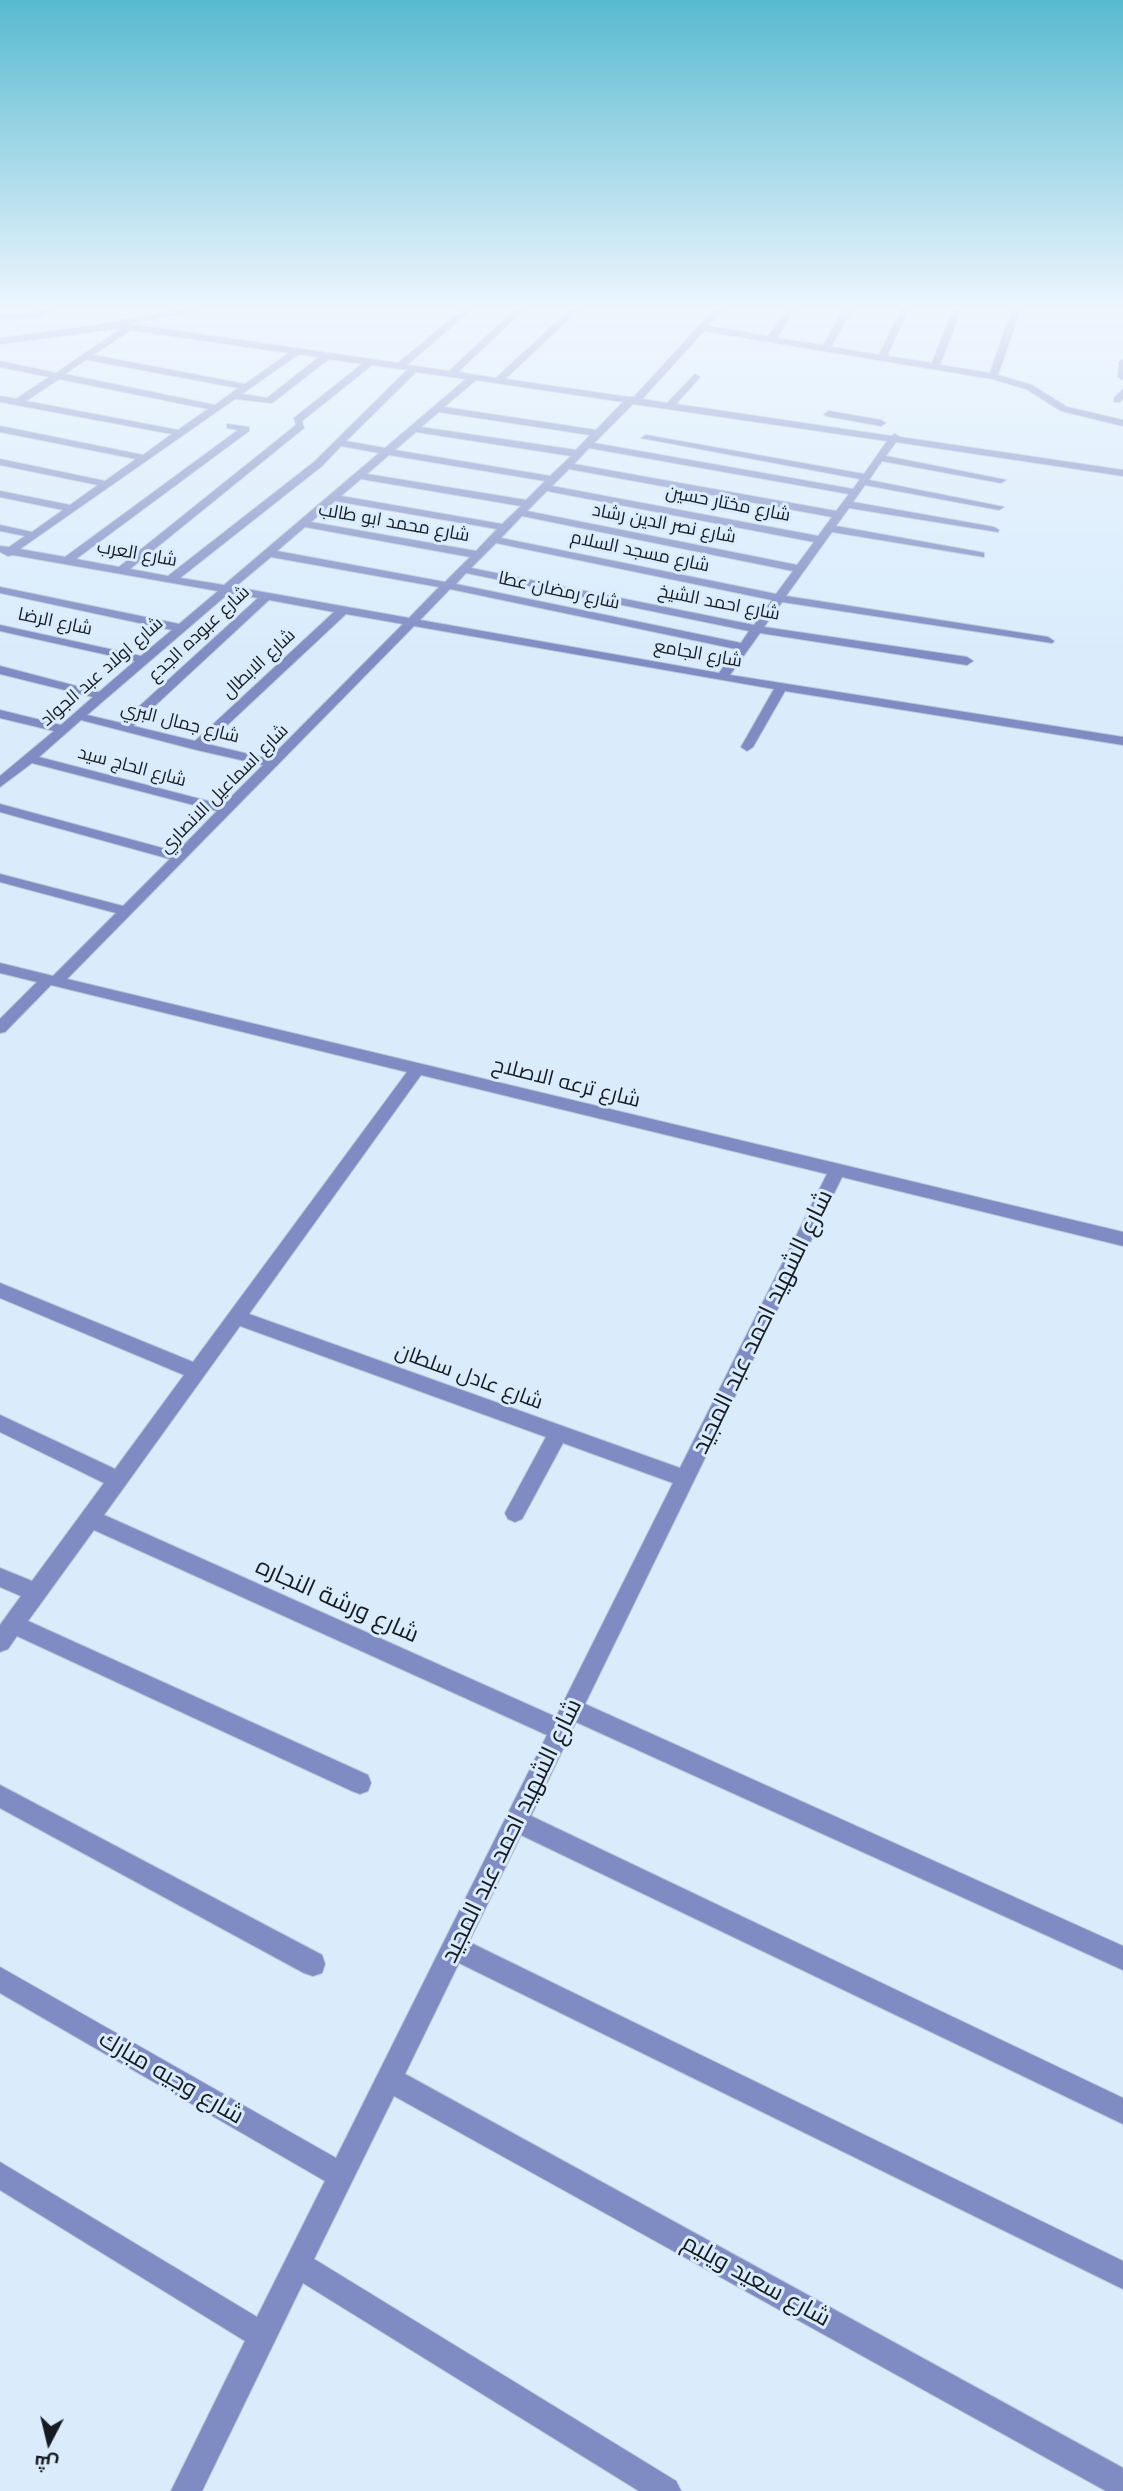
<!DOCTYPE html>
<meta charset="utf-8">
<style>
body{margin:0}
#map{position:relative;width:1123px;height:2491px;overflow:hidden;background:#daecfc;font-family:"Libre Baskerville",Cairo,serif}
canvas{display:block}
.north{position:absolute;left:14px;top:2407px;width:70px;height:70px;-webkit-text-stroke:5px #daecfc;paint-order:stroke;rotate:187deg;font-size:19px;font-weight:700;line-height:28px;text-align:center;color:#151b21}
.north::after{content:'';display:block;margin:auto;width:24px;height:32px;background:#151b21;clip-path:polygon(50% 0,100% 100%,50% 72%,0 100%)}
</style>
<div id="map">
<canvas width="1123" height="2491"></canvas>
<div class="north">ش</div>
</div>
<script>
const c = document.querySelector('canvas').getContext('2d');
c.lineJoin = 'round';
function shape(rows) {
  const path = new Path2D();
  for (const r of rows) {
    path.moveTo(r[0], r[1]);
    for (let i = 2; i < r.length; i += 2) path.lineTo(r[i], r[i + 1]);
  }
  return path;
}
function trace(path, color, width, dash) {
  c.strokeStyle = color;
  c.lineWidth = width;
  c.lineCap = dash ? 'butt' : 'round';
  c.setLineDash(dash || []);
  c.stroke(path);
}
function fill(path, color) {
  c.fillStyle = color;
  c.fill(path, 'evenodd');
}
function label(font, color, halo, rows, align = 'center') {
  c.font = font + ' "Libre Baskerville",Cairo,serif';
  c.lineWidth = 6;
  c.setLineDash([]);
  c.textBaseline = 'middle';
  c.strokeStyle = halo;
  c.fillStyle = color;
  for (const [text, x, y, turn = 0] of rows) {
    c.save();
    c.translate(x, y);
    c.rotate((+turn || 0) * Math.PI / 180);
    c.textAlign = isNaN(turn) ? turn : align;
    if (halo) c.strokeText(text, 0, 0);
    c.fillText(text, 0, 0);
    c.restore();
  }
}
const minor = shape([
 [51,304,61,304,38,318,0,320,0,314,33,313,51,304],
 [207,304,223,304,130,324,398,363,469,304,478,304,407,365,449,371,521,304,530,304,458,372,496,378,576,304,585,304,505,379,628,397,634,397,719,304,728,304,708,326,768,336,792,304,800,304,776,338,823,345,847,304,855,304,831,347,879,355,903,304,911,304,887,356,932,363,955,304,963,304,940,365,990,373,1014,304,1022,304,998,375,1032,385,1067,407,1123,420,1123,426,1061,411,1026,389,992,379,704,331,642,399,667,403,695,374,700,377,676,404,891,436,895,434,900,437,1123,470,1123,476,896,442,886,456,1006,480,1001,483,882,461,869,480,1004,507,999,510,865,485,853,502,994,527,999,530,998,532,849,508,836,526,980,552,984,553,984,557,832,532,786,596,1048,637,1054,641,1052,643,782,602,764,627,967,657,973,661,967,665,760,633,730,675,1123,737,1123,745,785,691,753,747,747,751,741,747,774,689,414,626,67,979,1123,1232,1123,1246,842,1177,585,1704,1123,1946,1123,1970,576,1722,531,1816,1123,2098,1123,2124,521,1835,469,1942,1123,2261,1123,2289,459,1963,405,2074,1123,2468,1123,2491,1106,2491,394,2096,314,2259,676,2481,681,2491,639,2491,303,2283,202,2491,171,2491,245,2341,0,2190,0,2162,257,2317,325,2181,0,1993,0,1967,336,2158,547,1735,94,1530,28,1621,368,1775,371,1783,368,1791,360,1794,352,1791,17,1636,8,1649,0,1652,0,1625,21,1596,0,1587,0,1568,32,1581,104,1483,0,1432,0,1415,115,1469,184,1375,0,1298,0,1283,193,1362,407,1072,51,985,5,1032,0,1033,0,1019,37,982,0,973,0,963,53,976,116,913,0,882,0,874,123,906,170,859,0,812,0,804,177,852,217,811,32,763,0,787,0,776,54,731,0,718,0,710,61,725,93,697,0,674,0,666,99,692,135,661,0,631,0,625,141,656,172,630,0,593,0,587,179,624,218,591,13,555,8,556,0,552,0,546,9,547,25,536,0,531,0,525,32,532,63,510,0,497,0,491,70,505,98,485,0,465,0,459,105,481,136,459,0,432,0,426,143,455,172,434,0,402,0,396,16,399,49,377,0,367,0,361,56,373,122,328,0,344,0,338,97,325,207,304],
 [131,330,289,353,245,384,93,355,131,330],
 [299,354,319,357,267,398,242,394,299,354],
 [87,359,88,360,238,388,215,405,65,374,87,359],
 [329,359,362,364,294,418,296,425,119,567,76,559,249,431,249,427,227,424,227,428,238,430,65,557,20,549,235,399,272,403,329,359],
 [372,365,407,370,314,462,168,576,130,569,304,428,302,421,372,365],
 [416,372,466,379,385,448,346,441,416,372],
 [59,379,208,409,178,430,26,401,59,379],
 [476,380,623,402,596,430,444,407,476,380],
 [633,404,887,441,864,474,646,435,641,438,860,479,853,489,594,443,633,404],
 [439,412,590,435,576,450,421,427,439,412],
 [416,432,571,456,550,476,395,450,416,432],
 [341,446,379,453,224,585,180,578,322,466,341,446],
 [589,448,849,494,836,511,574,464,589,448],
 [389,455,545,481,526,500,367,474,389,455],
 [569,469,832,517,818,536,552,486,569,469],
 [361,479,521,506,502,524,341,496,361,479],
 [547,491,814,542,797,565,527,511,547,491],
 [335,501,497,529,476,551,311,522,335,501],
 [522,516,793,571,776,594,501,538,522,516],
 [305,527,470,557,445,582,277,551,305,527],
 [496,543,772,600,754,625,471,568,496,543],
 [271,557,439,587,409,618,235,587,271,557],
 [466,573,749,631,741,643,456,584,466,573],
 [450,589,736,649,719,673,420,620,450,589],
 [229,593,258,598,121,723,87,715,229,593],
 [269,600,334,612,195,741,133,726,269,600],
 [346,614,403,624,269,759,207,744,346,614],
 [81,720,197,750,263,765,223,805,39,757,81,720],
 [421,1075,827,1174,680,1468,249,1314,421,1075],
 [240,1326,546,1437,505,1513,508,1519,515,1522,522,1519,563,1443,673,1483,556,1717,104,1515,240,1326],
 [392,304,414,304,415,305,411,308,392,304],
 [1123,359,1123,380,1118,377,1119,362,1123,359],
 [1123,389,1123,398,1120,402,1114,402,1114,398,1123,389],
 [829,411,881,420,886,423,881,426,826,416,824,414,829,411],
 [0,1785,322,1955,325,1964,322,1973,313,1976,304,1973,0,1808,0,1785]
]);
trace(minor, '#b7c6d5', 2);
fill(minor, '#7f8bc3');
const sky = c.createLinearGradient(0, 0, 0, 653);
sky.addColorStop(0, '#57bad0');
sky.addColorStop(0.47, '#eef6fe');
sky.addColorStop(1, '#eef6fe00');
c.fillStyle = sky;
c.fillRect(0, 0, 1123, 653);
label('18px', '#151b21', '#daecfc', [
 ["شارع مختار حسين",728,504,11],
 ["شارع محمد ابو طالب",394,523,10],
 ["شارع نصر الدين رشاد",664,524,11],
 ["شارع مسجد السلام",640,552,12],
 ["شارع العرب",137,554,10],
 ["شارع رمضان عطا",559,591,12],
 ["شارع احمد الشيخ",719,603,11],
 ["شارع الرضا",55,622,12],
 ["شارع عبوده الجدع",199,634,-43],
 ["شارع الجامع",698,654,10],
 ["شارع الابطال",259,664,-43],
 ["شارع اولاد عبد الجواد",102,672,-41],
 ["شارع جمال البري",180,723,14],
 ["شارع الحاج سيد",132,767,15],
 ["شارع اسماعيل الانصاري",224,789,-45]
]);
label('21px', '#151b21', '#daecfc', [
 ["شارع ترعه الاصلاح",566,1083,14],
 ["شارع عادل سلطان",469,1377,20]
]);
label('24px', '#151b21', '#daecfc', [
 ["شارع الشهيد احمد عبد المجيد",763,1322,-64],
 ["شارع ورشة النجاره",337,1601,24],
 ["شارع الشهيد احمد عبد المجيد",512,1831,-64],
 ["شارع وجيه مبارك",171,2078,30],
 ["شارع سعيد ويليم",756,2281,29]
]);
</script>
